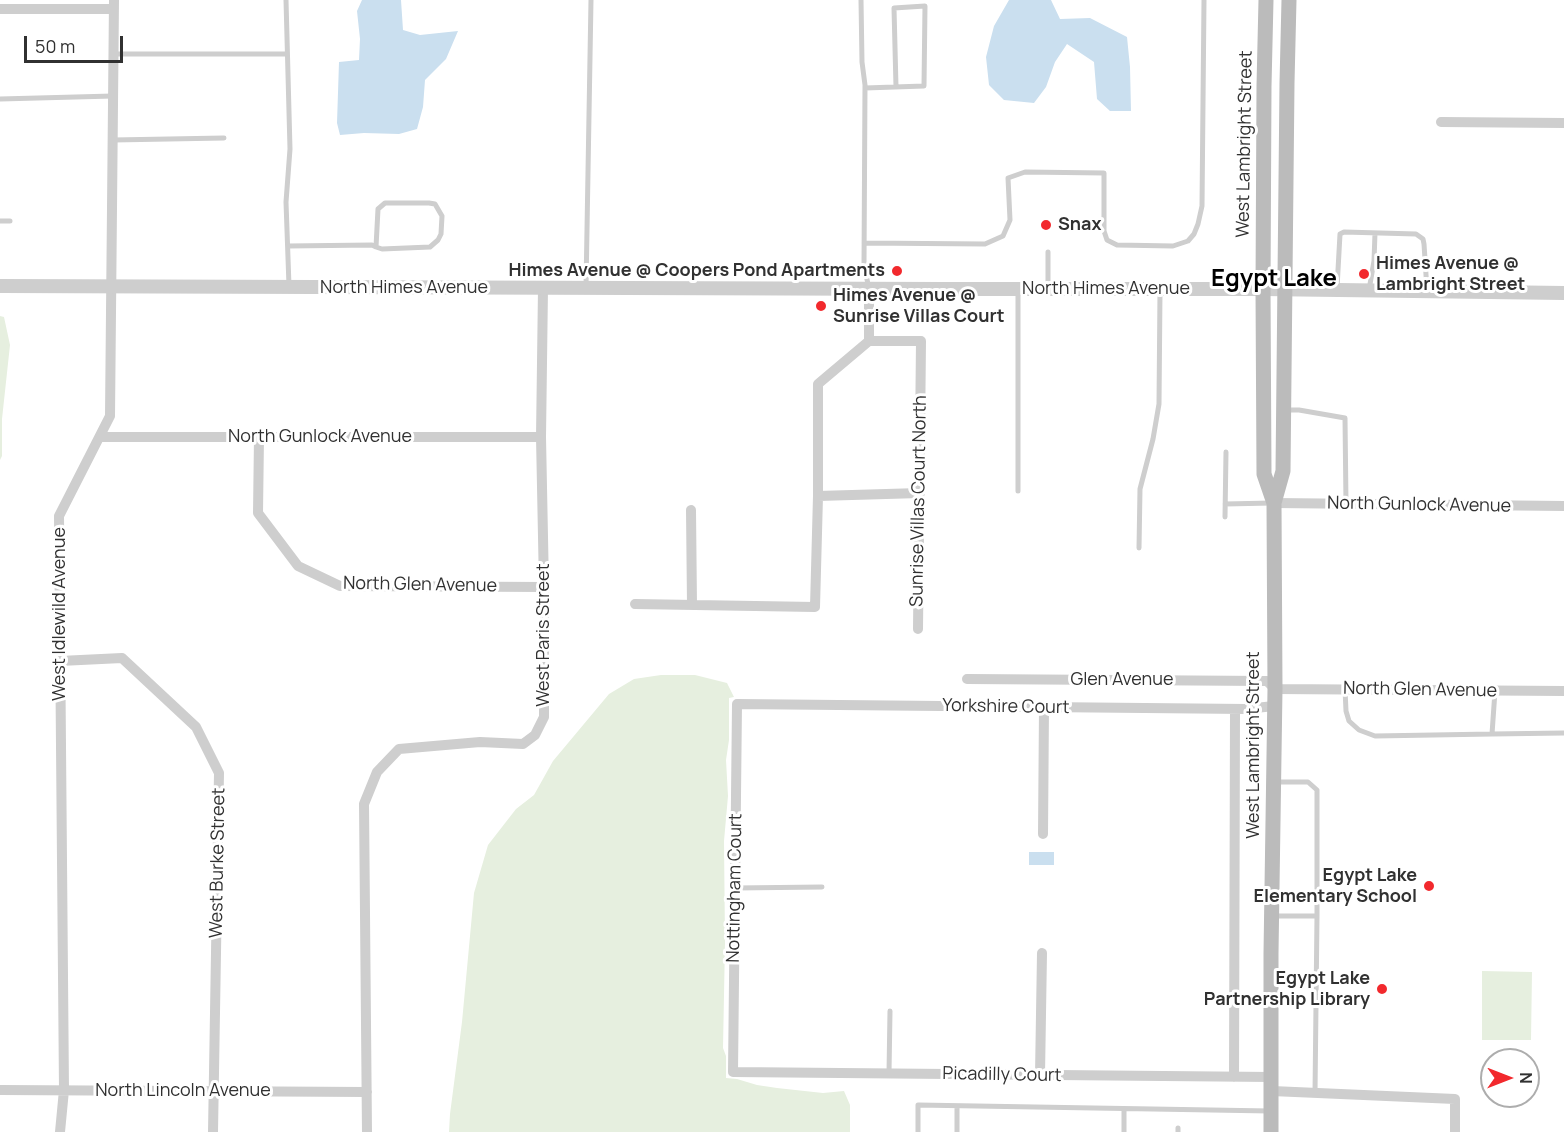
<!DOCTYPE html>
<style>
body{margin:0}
#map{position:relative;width:1564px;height:1132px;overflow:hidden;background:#fff;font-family:Manrope,sans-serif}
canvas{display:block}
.north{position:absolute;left:1480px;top:1048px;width:60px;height:60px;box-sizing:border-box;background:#fff;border:2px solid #adadad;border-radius:50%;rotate:90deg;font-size:16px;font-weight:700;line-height:24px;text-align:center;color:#313131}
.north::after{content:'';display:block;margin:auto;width:21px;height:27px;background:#f2292d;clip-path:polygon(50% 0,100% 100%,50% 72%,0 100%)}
.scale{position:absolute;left:24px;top:36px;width:99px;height:27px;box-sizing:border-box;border:3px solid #313131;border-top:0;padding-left:8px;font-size:18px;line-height:21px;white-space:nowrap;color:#313131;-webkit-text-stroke:4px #fff;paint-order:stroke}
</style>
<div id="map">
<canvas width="1564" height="1132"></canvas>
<div class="north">N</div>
<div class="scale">50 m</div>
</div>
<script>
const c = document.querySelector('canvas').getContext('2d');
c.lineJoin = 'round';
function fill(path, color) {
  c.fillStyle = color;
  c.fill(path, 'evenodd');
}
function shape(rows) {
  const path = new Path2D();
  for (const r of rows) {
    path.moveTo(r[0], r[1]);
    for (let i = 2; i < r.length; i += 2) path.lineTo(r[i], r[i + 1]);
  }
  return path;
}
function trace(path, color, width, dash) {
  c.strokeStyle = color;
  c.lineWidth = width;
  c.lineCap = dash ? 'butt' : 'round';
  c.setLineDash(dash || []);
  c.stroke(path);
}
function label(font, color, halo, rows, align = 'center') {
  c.font = font + ' Manrope,sans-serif';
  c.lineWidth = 6;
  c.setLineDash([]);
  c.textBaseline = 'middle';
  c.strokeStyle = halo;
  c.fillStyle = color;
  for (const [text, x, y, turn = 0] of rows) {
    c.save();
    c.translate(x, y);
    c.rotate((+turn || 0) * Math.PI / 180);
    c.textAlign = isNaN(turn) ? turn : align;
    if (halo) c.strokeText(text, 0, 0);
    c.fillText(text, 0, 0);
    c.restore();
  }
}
fill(shape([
 [0,316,4,317,10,345,2,419,2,456,0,460],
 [661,675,695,675,727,683,734,697,729,698,729,740,726,760,728,796,724,841,725,942,723,1048,726,1056,726,1078,737,1079,757,1085,777,1088,823,1093,844,1091,850,1105,850,1132,449,1132,450,1114,462,1022,474,893,488,845,516,809,534,795,553,761,609,694,634,679],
 [1482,971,1532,972,1531,1040,1482,1040]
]), '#e6efdf');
fill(shape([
 [362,0,401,0,403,30,420,35,458,31,446,59,425,80,423,107,417,129,399,134,364,133,340,135,337,123,339,62,359,60,360,39,357,11],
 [1009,0,1051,0,1060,19,1090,18,1127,37,1130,67,1131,111,1110,111,1097,99,1094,62,1067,44,1055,62,1046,87,1034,103,1004,100,989,85,986,57,994,26],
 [1029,852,1054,852,1054,865,1029,865]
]), '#cadfef');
trace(shape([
 [286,0,290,149,286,202,289,286],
 [861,0,862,62,865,85,864,265,869,289],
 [114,54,287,54],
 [865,88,924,86,925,6,894,8,896,87],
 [0,99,113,96],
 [113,140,224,138],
 [0,221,10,221],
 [864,243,985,244,1003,236,1010,220,1008,178,1025,172,1104,173,1104,231,1107,240,1117,245,1173,246,1188,241,1194,234,1198,224,1202,206,1204,0],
 [288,246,372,245,376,247,382,249,430,247,438,240,441,234,442,216,435,204,429,203,385,203,378,209,376,247],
 [586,287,591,0],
 [1048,288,1048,252],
 [1337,288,1340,234,1344,232,1416,234,1423,239,1424,244,1427,290],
 [1369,290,1374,261,1375,233],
 [1286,410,1299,410,1345,418,1346,504],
 [1018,491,1018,291],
 [1225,504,1272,503],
 [1225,517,1226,452],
 [1139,548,1140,489,1153,439,1159,404,1160,291],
 [1345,689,1346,711,1349,721,1359,730,1375,736,1492,734,1495,691],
 [1492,734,1564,733],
 [1274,782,1308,782,1317,790,1317,916],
 [735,888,822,887],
 [1273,916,1317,916,1315,1093],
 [889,1073,890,1011],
 [1124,1109,1124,1132],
 [1178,1128,1178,1132],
 [918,1132,918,1105,1270,1111],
 [957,1132,957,1106]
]), '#cecece', 5);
trace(shape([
 [0,9,114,9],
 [1441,122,1564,123],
 [869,289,869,341],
 [100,437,541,437],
 [259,437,258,513,298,566,340,586,544,587],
 [818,496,920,493],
 [1274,503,1564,506],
 [691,510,692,605],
 [635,604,815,607,818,496,818,384,869,341,921,341,918,629],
 [60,661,122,658,196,727,219,773,213,1132],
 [967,679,1267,681,1275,689,1564,691],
 [1043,834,1044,707],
 [1040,1075,1042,953],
 [1234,1077,1235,709],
 [1271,1077,733,1072,737,704,1246,709,1274,706],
 [0,1090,367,1092],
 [1272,1091,1455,1099,1455,1132],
 [60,1132,64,1090,59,516,110,416,114,0],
 [367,1132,364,804,377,772,399,749,480,742,523,744,535,735,544,717,544,587,541,437,543,288]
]), '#cecece', 10);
trace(shape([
 [0,286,942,289,1263,289,1564,293]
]), '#cecece', 14);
trace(shape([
 [1266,0,1264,86,1263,289,1264,474,1274,503],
 [1271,1132,1271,953,1275,689,1274,503,1283,471,1287,83,1289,0]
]), '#bbb', 15);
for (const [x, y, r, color] of [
 [1046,225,6,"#f2292d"],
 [897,271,6,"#f2292d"],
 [1364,274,6,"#f2292d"],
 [821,306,6,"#f2292d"],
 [1429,886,6,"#f2292d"],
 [1382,989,6,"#f2292d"]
]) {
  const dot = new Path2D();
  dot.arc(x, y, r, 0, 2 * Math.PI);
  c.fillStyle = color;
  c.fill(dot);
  trace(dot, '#fff', 2);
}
label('18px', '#313131', '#fff', [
 ["West Lambright Street",1245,144,-89],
 ["North Himes Avenue",404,288],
 ["North Himes Avenue",1106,289],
 ["North Gunlock Avenue",320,437],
 ["Sunrise Villas Court North",919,501,-89],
 ["North Gunlock Avenue",1419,505,1],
 ["North Glen Avenue",420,585,1],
 ["West Idlewild Avenue",60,614,-90],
 ["West Paris Street",544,635,-90],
 ["Glen Avenue",1122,680],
 ["North Glen Avenue",1420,690,1],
 ["Yorkshire Court",1006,707,1],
 ["West Lambright Street",1254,745,-90],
 ["West Burke Street",218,863,-89],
 ["Nottingham Court",735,888,-89],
 ["Picadilly Court",1002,1075,1],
 ["North Lincoln Avenue",183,1091]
]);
label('bold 18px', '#313131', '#fff', [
 ["Snax",1058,225],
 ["Himes Avenue @",1376,264],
 ["Lambright Street",1376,285],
 ["Himes Avenue @ Coopers Pond Apartments",885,271,"right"],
 ["Himes Avenue @",833,296],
 ["Sunrise Villas Court",833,317],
 ["Egypt Lake",1417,876,"right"],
 ["Elementary School",1417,897,"right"],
 ["Egypt Lake",1370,979,"right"],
 ["Partnership Library",1370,1000,"right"]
], 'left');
label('bold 24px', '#000', '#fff', [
 ["Egypt Lake",1274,279]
]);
</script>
